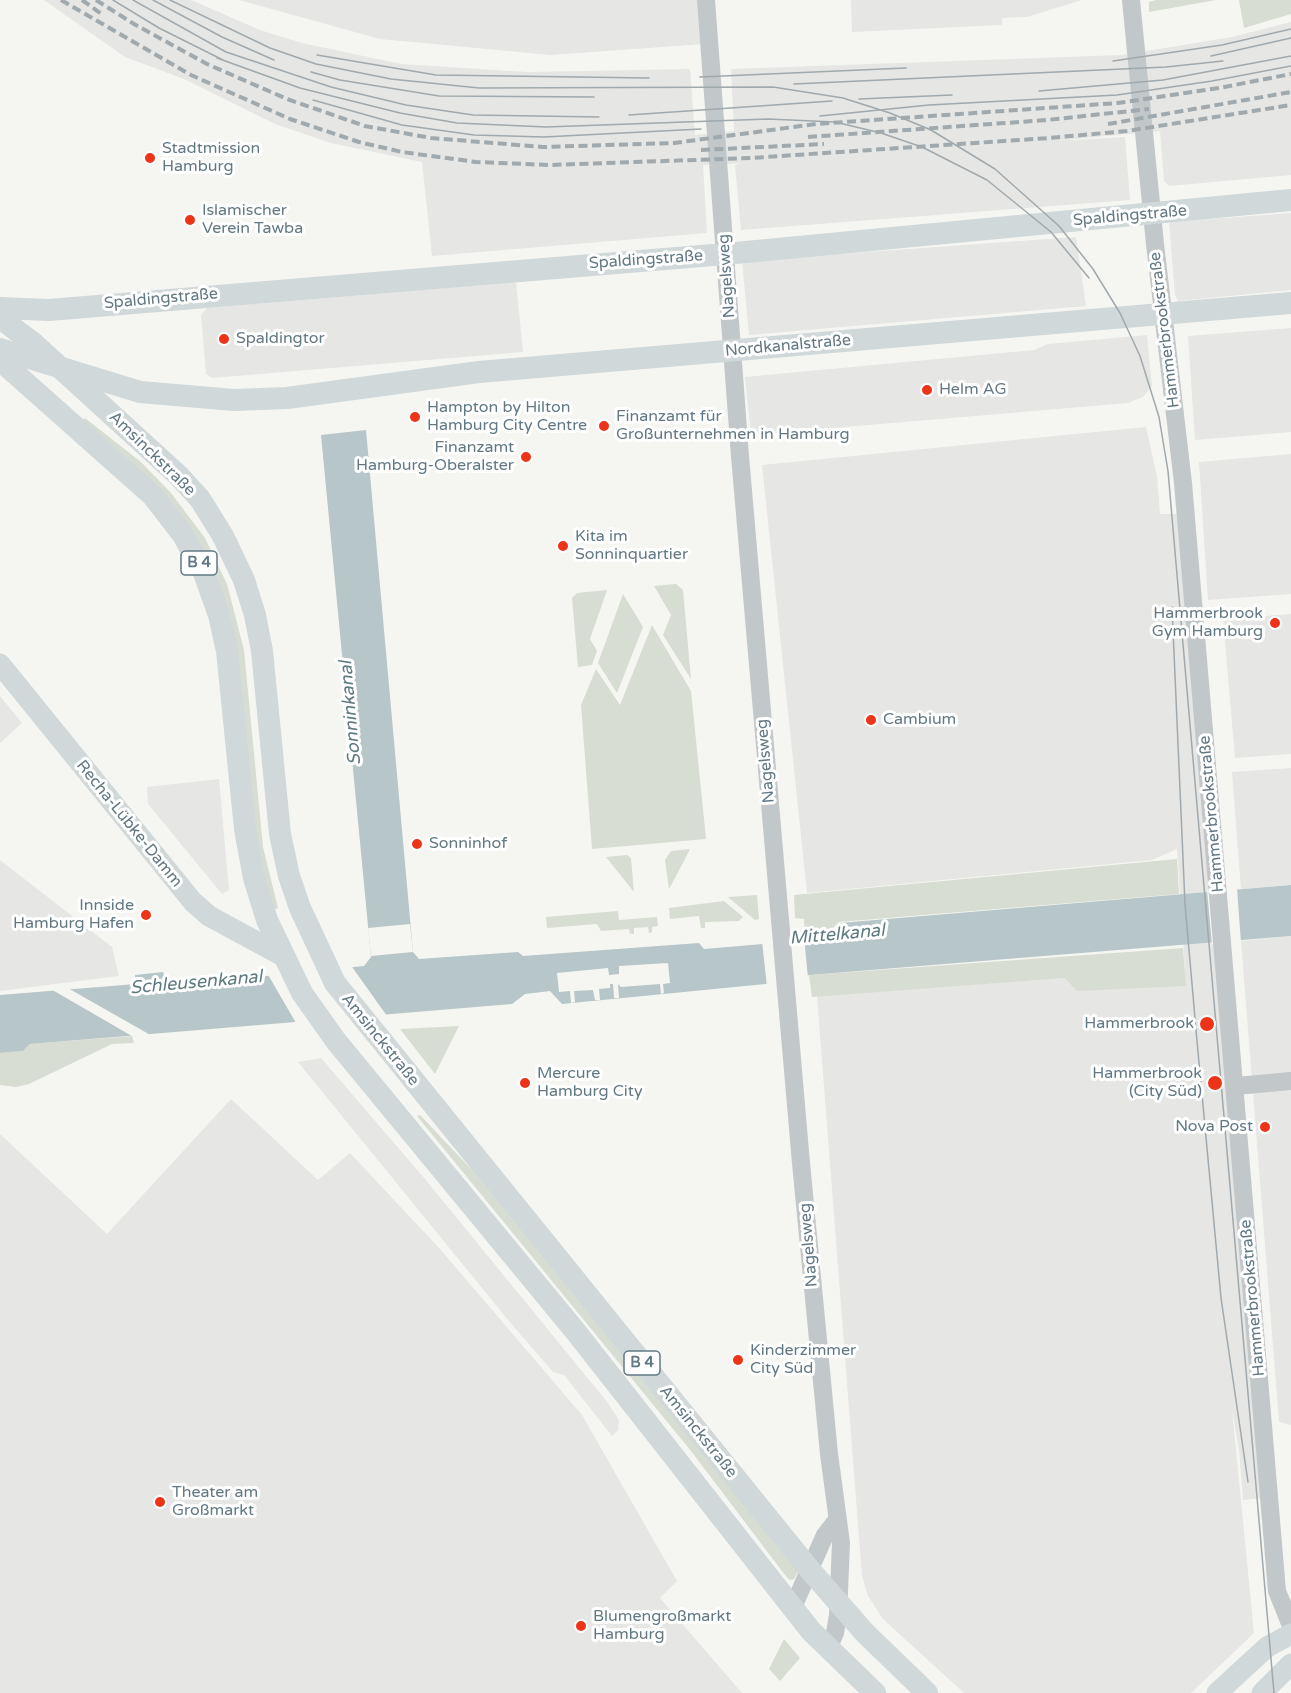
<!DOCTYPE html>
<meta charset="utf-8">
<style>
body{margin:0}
canvas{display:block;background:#f5f5f1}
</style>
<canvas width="1291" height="1693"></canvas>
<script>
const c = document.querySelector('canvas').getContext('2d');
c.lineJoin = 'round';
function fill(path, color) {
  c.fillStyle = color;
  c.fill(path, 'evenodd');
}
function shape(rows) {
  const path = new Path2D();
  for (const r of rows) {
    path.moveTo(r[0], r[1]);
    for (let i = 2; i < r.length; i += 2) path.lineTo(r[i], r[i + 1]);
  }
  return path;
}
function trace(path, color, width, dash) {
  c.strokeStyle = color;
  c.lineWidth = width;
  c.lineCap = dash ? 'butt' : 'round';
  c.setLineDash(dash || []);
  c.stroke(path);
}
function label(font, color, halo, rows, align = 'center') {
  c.font = font + ' "Varela Round",sans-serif';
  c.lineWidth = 6;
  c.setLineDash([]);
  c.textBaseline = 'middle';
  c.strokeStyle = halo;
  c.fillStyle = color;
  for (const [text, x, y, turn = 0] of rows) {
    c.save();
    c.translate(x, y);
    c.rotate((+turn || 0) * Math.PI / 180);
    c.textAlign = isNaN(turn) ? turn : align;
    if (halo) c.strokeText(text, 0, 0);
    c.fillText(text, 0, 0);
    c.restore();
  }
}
fill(shape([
 [44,0,191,0,260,30,302,43,401,64,527,72,690,69,695,135,734,131,731,69,1122,55,1232,37,1291,22,1291,175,1169,186,1164,181,1160,131,1055,141,1125,137,1130,200,741,230,735,165,745,163,703,165,707,233,432,256,422,162,331,143,275,124,184,79,125,57],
 [239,0,701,0,704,44,551,55,380,39],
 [851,0,1082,0,1027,17,1002,18,1002,25,852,32],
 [1291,213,1291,290,1178,301,1175,295,1169,222],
 [1076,237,1086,306,749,335,742,261],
 [516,282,523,352,212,378,206,374,201,315,207,308],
 [1291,328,1291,432,1195,440,1188,336],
 [1147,335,1152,386,1143,397,1128,403,751,435,745,377,1034,350,1048,344],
 [1146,427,1157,476,1160,514,1178,514,1262,1498,1243,1500,1239,1450,1232,1409,1254,1633,1191,1693,964,1693,883,1619,868,1596,862,1576,817,996,1185,969,1177,849,1152,860,807,893,762,465],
 [1291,454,1291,594,1208,600,1199,462],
 [1291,614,1291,754,1235,758,1223,619],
 [0,696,22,723,0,743],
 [1291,768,1291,885,1241,889,1232,772],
 [219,779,229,890,222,894,148,804,147,787],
 [0,860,112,947,119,976,0,991],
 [1291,936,1291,1425,1279,1422,1241,941],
 [321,1058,425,1179,608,1403,619,1420,618,1430,612,1436,564,1375,553,1372,508,1320,298,1062],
 [231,1099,318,1180,350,1153,440,1249,582,1415,677,1581,660,1598,742,1693,0,1693,0,1134,107,1234]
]), '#e6e6e4');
fill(shape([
 [1156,0,1216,0,1149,12,1149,2],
 [1239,0,1291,0,1291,14,1244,28],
 [85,418,141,462,171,493,205,538,227,584,244,650,263,847,278,908,273,910,260,866,216,578,83,420],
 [676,584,683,590,691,679,663,635,671,615,654,586],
 [607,590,590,639,597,651,592,665,578,667,572,598,577,593],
 [623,594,643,627,617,693,598,663],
 [652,625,691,691,706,839,592,849,581,705,596,669,620,705],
 [690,849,685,859,669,889,665,860,671,851],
 [627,855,631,858,634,892,606,857],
 [1177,859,1179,894,839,922,825,936,805,939,804,919,795,918,794,895],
 [757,895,759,919,755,920,728,897],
 [724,901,743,917,739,921,705,922,705,928,701,928,699,916,670,919,669,908],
 [618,911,619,920,657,917,658,926,652,927,652,932,649,933,648,927,634,928,634,934,630,934,629,929,601,931,597,924,547,928,546,917],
 [1183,948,1186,986,1077,991,1065,978,812,997,809,975],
 [459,1026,435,1074,400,1029],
 [132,1036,134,1043,112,1044,29,1084,16,1087,0,1085,0,1053,23,1051,30,1044],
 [420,1115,473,1171,798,1572,794,1579,790,1580,785,1575,691,1451,417,1116],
 [784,1639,800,1658,780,1681,769,1669]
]), '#d7ddd2');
fill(shape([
 [366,430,413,952,419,959,518,952,523,956,699,943,704,949,763,944,827,938,840,923,1291,885,1291,936,809,975,765,984,562,1004,550,991,525,994,512,1004,30,1044,23,1051,0,1053,0,995,136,984,135,975,163,972,166,982,221,976,227,980,266,976,364,966,371,957,321,435]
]), '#b7c6c8');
fill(shape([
 [1237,888,1241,943,1212,945,1207,890],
 [410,924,413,952,371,956,368,928],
 [804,937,808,978,767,987,762,941],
 [668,963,670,983,663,984,664,993,661,994,660,984,621,987,618,984,619,998,614,998,613,984,610,984,610,988,599,989,600,1000,595,1000,593,990,574,991,575,1002,571,1003,570,991,559,992,557,973,608,968,609,975,619,974,619,966],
 [350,964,387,1016,296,1023,267,973],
 [66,987,154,1037,137,1039,49,988]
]), '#f5f5f1');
trace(shape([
 [706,0,740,456,801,1163,829,1454,841,1543,838,1615,835,1633,828,1649],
 [1131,0,1155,244,1183,483,1277,1591,1291,1626],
 [1236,1086,1291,1081],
 [793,1607,825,1535,836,1521]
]), '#c2c7c9', 18);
trace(shape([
 [0,664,193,902,209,916,283,956],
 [1217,1693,1267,1647,1291,1634],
 [1262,1693,1291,1664]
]), '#d0d8da', 21);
trace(shape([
 [0,308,49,310,725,254,1291,200],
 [0,318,32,342,179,476,200,499,223,536,244,580,255,615,262,651,280,834,289,876,300,908,335,983,810,1570,865,1633,927,1693],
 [0,349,140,392,234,400,287,398,479,372,1291,303],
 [0,360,153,496,183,535,204,573,219,615,227,651,245,829,254,878,267,920,302,993,336,1041,576,1332,811,1631,875,1693]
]), '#d0d8da', 22);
trace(shape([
 [113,0,159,28,225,61],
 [133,0,226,52,331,87,406,105,473,115,599,117],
 [153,0,222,37,274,60],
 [170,0,270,48,316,64,391,79,479,88,773,87,843,98,890,113,931,130,995,169,1059,226,1093,269,1120,313,1140,356,1159,417,1168,471,1274,1693],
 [317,55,436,75,649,78],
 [1211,56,1291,38],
 [217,58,300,88,400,113,457,123,546,127,768,119,835,122,881,133,922,147,987,180,1051,232,1089,278],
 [1113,61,1222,45,1291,29],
 [311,72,340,80,439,96,594,97],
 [700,77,906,68],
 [794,84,1166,67,1223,61],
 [1039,91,1163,80,1291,56],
 [859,99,952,95],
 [313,100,402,125,474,135,544,137,701,129],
 [629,115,832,101],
 [820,116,929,105,1117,95,1212,81,1291,66],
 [1172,607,1185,904,1197,1041,1221,1298,1248,1482]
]), '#a0a9ad', 1.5);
trace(shape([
 [61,0,191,75,290,119,359,142,402,152,476,162,549,165,751,158,1049,138,1127,131,1291,105],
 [82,0,103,15],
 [96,0,134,24,207,64,287,99,365,126,431,138,543,147,674,143,816,124,1118,103,1219,88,1291,74],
 [1108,124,1291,92],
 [808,137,1047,120,1149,109],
 [701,150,824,144]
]), '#a0a9ad', 4, [9, 4.5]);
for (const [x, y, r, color] of [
 [150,158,6,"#ed3419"],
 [190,220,6,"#ed3419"],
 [224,339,6,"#ed3419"],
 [927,390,6,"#ed3419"],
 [415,417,6,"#ed3419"],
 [604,426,6,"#ed3419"],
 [526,457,6,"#ed3419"],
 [563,546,6,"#ed3419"],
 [1275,623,6,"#ed3419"],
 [871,720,6,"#ed3419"],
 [417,844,6,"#ed3419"],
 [146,915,6,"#ed3419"],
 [1207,1024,8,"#ed3419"],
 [525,1083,6,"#ed3419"],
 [1215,1083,8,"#ed3419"],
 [1265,1127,6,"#ed3419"],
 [738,1360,6,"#ed3419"],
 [160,1502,6,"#ed3419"],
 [581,1626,6,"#ed3419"]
]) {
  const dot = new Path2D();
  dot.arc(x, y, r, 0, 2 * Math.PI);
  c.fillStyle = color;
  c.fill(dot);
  trace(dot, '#fff', 2);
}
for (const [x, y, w] of [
 [199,563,36],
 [642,1363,36]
]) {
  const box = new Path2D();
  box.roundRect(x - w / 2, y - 12, w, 24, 4.5);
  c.fillStyle = '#fff';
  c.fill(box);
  trace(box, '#627984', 1.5);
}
label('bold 15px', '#627984', null, [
 ["B 4",199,563],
 ["B 4",642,1363]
]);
label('16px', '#627984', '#fff', [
 ["Stadtmission",162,149],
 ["Hamburg",162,167],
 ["Islamischer",202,211],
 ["Verein Tawba",202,229],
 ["Spaldingtor",236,339],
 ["Helm AG",939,390],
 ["Hampton by Hilton",427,408],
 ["Hamburg City Centre",427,426],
 ["Finanzamt für",616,417],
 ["Großunternehmen in Hamburg",616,435],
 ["Finanzamt",514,448,"right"],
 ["Hamburg-Oberalster",514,466,"right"],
 ["Kita im",575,537],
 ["Sonninquartier",575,555],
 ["Hammerbrook",1263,614,"right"],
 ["Gym Hamburg",1263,632,"right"],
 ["Cambium",883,720],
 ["Sonninhof",429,844],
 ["Innside",134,906,"right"],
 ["Hamburg Hafen",134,924,"right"],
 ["Hammerbrook",1194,1024,"right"],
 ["Mercure",537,1074],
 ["Hamburg City",537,1092],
 ["Hammerbrook",1202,1074,"right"],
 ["(City Süd)",1202,1092,"right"],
 ["Nova Post",1253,1127,"right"],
 ["Kinderzimmer",750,1351],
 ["City Süd",750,1369],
 ["Theater am",172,1493],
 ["Großmarkt",172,1511],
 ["Blumengroßmarkt",593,1617],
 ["Hamburg",593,1635]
], 'left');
label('16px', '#627984', '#fff', [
 ["Spaldingstraße",1130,216,-5],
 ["Spaldingstraße",646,260,-4],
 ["Nagelsweg",727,276,-94],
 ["Spaldingstraße",161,299,-5],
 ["Hammerbrookstraße",1165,330,-97],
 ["Nordkanalstraße",788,346,-5],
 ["Amsinckstraße",152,454,44],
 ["Nagelsweg",766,761,-95],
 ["Hammerbrookstraße",1212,814,-95],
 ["Recha-Lübke-Damm",129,824,51],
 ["Amsinckstraße",380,1040,51],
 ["Nagelsweg",809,1245,-95],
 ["Hammerbrookstraße",1253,1298,-95],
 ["Amsinckstraße",698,1432,51]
]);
label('italic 18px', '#5e7b81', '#fff', [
 ["Sonninkanal",351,713,-95],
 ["Mittelkanal",837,935,-5],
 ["Schleusenkanal",196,983,-5]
]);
</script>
